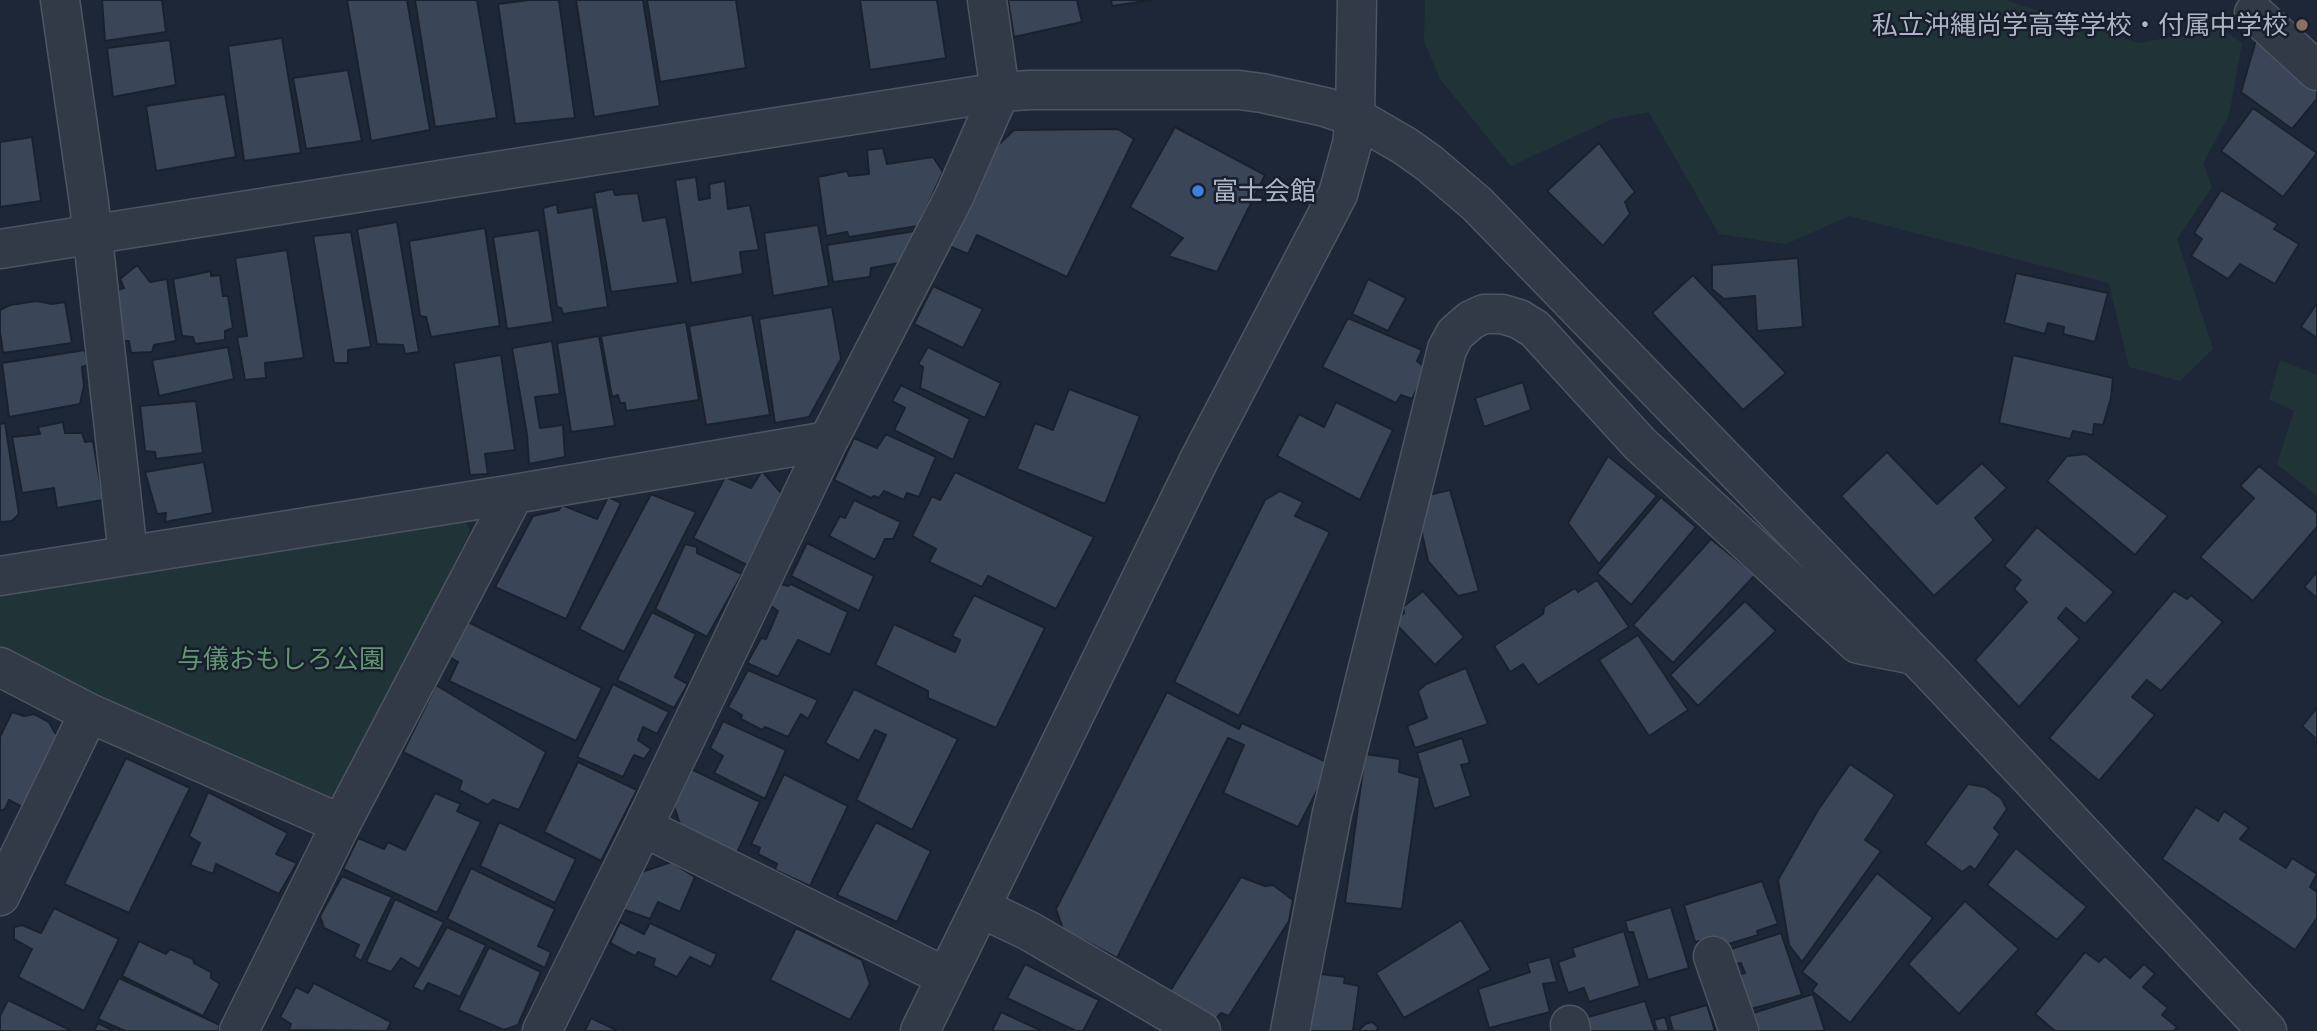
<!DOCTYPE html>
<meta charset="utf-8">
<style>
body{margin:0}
canvas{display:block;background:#1e2737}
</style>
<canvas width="2317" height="1031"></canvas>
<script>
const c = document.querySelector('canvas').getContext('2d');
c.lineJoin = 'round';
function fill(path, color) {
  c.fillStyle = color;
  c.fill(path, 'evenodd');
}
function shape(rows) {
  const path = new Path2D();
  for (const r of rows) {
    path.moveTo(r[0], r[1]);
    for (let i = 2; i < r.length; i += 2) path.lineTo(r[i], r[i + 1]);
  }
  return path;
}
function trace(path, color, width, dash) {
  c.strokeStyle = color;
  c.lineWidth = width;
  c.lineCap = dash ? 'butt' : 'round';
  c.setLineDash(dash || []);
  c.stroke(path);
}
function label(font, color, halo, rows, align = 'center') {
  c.font = font + ' "Exo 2","Noto Sans JP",sans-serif';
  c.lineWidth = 5;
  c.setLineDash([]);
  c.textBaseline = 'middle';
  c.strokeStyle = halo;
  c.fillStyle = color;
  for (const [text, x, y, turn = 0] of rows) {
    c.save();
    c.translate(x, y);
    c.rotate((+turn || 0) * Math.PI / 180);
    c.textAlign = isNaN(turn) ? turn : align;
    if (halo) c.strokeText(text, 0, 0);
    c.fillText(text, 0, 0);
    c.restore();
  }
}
fill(shape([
 [1425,0,2005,0,2139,43,2220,28,2242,43,2229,115,2203,163,2212,187,2177,239,2213,349,2180,381,2129,367,2109,283,1849,216,1786,244,1719,234,1649,112,1612,119,1511,166,1440,79,1424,41],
 [2280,360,2317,375,2317,496,2277,464,2294,411,2269,399],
 [462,513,470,531,339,800,314,801,0,649,0,592]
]), '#203438');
const building = shape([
 [102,0,162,0,166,32,105,41,102,0],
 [347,0,407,0,430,130,371,141,347,0],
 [415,0,477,0,497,118,435,127,415,0],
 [529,0,559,0,575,118,515,124,498,4,529,0],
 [576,0,643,0,660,106,594,117,576,0],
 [647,0,736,0,746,68,660,82,647,0],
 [860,0,937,0,946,58,870,70,860,0],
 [1008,0,1077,0,1082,22,1014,37,1008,0],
 [1111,0,1153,0,1112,6,1111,0],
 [2258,33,2317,85,2317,99,2292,129,2241,92,2258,33],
 [282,38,301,153,244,161,228,46,282,38],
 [170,40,176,85,113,97,107,48,170,40],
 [348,70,362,141,306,149,293,78,348,70],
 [225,94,236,157,156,171,146,106,225,94],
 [2253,108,2317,153,2283,197,2221,151,2253,108],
 [1175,127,1265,175,1217,272,1168,256,1183,238,1130,207,1175,127],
 [1118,129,1134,139,1067,277,977,235,968,254,949,246,996,147,1014,130,1118,129],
 [32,137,41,201,0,207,0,142,32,137],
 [1599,143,1635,192,1625,202,1630,214,1603,246,1547,191,1599,143],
 [883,148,887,164,933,157,943,172,918,226,849,237,847,232,826,236,818,177,847,171,849,176,869,174,867,150,883,148],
 [696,177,699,200,710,198,709,184,725,181,728,209,750,205,759,250,740,252,743,274,691,283,675,180,696,177],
 [613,189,615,195,638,193,643,221,666,217,678,283,611,292,594,193,613,189],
 [2221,190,2278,224,2274,229,2299,244,2275,284,2240,264,2228,279,2191,256,2202,239,2194,233,2221,190],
 [557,204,558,213,593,207,608,307,563,314,561,308,557,307,543,208,557,204],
 [397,222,419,352,405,354,403,345,377,344,357,229,397,222],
 [818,225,829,286,773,296,764,233,818,225],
 [485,228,500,326,431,337,426,317,420,316,409,241,485,228],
 [539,230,553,322,507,329,493,237,539,230],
 [915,231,899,263,871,268,870,277,833,282,827,245,915,231],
 [351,232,371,347,348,350,348,363,334,363,313,236,351,232],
 [287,250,304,358,265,363,266,378,245,380,237,337,247,336,235,258,287,250],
 [1798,258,1803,327,1757,331,1755,296,1724,299,1712,289,1712,265,1798,258],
 [137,265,150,282,167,279,176,341,154,345,152,352,131,353,129,341,121,341,115,291,124,288,120,279,137,265],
 [211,271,211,276,220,275,223,296,228,296,233,328,225,331,225,340,195,344,193,337,182,336,173,279,211,271],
 [2016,273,2108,293,2095,342,2063,334,2064,327,2048,323,2045,334,2004,323,2016,273],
 [1693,275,1786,373,1743,410,1652,313,1693,275],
 [1368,279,1406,298,1388,331,1352,314,1368,279],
 [933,286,983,309,963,348,914,324,933,286],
 [37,301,52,304,65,302,72,343,3,353,0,332,0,310,10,305,37,301],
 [2317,303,2317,338,2301,327,2317,303],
 [832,307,841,359,809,417,775,423,759,319,832,307],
 [752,315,770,415,706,425,689,326,752,315],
 [1348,318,1422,350,1417,361,1427,369,1412,399,1401,395,1396,403,1322,367,1348,318],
 [686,322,699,400,626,411,625,403,620,403,618,395,612,397,601,336,686,322],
 [599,336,615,426,571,432,557,343,599,336],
 [552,341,560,394,535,397,540,428,563,425,565,457,529,464,527,435,512,348,552,341],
 [228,347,234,379,159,396,152,360,228,347],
 [928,347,1001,383,985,418,920,388,923,367,918,364,928,347],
 [85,350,88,365,82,367,84,386,80,404,9,417,2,363,85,350],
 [501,355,515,450,485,454,488,474,470,475,454,363,501,355],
 [2013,355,2113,378,2111,398,2103,425,2094,424,2093,435,2073,431,2070,439,1999,423,2013,355],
 [1523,382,1531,410,1484,427,1475,398,1523,382],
 [901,385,970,419,953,460,894,430,905,408,892,401,901,385],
 [1069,389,1140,416,1105,504,1017,469,1035,423,1053,430,1069,389],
 [196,401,203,453,156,459,155,452,145,451,140,406,196,401],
 [1336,402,1393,430,1360,500,1277,456,1299,414,1324,427,1336,402],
 [63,422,65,433,82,433,85,442,93,441,103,500,57,508,54,488,22,493,12,437,40,434,38,427,63,422],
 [5,423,19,514,12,521,2,522,0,521,0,424,5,423],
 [886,434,936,457,919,497,907,493,904,500,884,491,879,498,874,496,871,498,834,480,854,438,877,448,886,434],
 [1887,452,1937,504,1982,463,2007,488,1975,518,1994,540,1934,596,1841,496,1887,452],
 [2086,454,2168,516,2135,555,2047,481,2067,456,2086,454],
 [1608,456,1657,496,1599,564,1568,523,1608,456],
 [204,462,213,513,165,522,166,513,157,514,145,472,204,462],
 [2259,466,2317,513,2317,527,2253,601,2200,557,2254,498,2240,486,2259,466],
 [762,471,782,494,747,565,693,538,725,477,751,488,762,471],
 [955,472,1094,537,1056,609,988,576,982,587,929,562,936,549,912,536,932,496,940,500,955,472],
 [1450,490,1479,591,1458,596,1428,561,1419,519,1428,495,1450,490],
 [1280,491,1303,502,1295,516,1330,532,1239,716,1174,682,1265,500,1280,491],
 [651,494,696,512,624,652,579,629,651,494],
 [608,497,621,503,566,619,495,587,533,516,559,510,562,505,597,519,608,497],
 [1661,497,1696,527,1631,605,1597,573,1661,497],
 [854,500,901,522,893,539,885,539,875,560,829,536,840,516,845,518,854,500],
 [2037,527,2114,592,2085,624,2066,608,2058,618,2080,639,2019,707,1975,660,2027,602,2014,589,2021,580,2004,566,2037,527],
 [1711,539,1755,575,1673,663,1633,625,1711,539],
 [807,543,874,576,859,611,791,576,807,543],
 [685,544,697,547,697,553,742,574,707,637,655,609,685,544],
 [2317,572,2317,598,2304,587,2317,572],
 [1597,580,1629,627,1538,685,1523,664,1510,672,1494,646,1543,614,1544,607,1575,588,1578,592,1597,580],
 [780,584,788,586,791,584,848,612,830,655,798,640,778,677,747,663,761,638,766,639,778,611,770,605,780,584],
 [1423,591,1464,637,1435,665,1394,622,1404,613,1403,607,1423,591],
 [2174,591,2187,599,2191,595,2223,622,2161,691,2147,680,2132,697,2155,715,2099,781,2049,738,2174,591],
 [974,595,1045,628,996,728,928,698,928,691,875,665,894,624,955,652,960,640,952,636,974,595],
 [1745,601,1776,631,1698,706,1670,675,1745,601],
 [652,612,696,634,675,677,688,684,674,708,617,680,652,612],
 [464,620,602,688,576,741,449,681,458,662,445,655,464,620],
 [1638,635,1688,710,1649,736,1599,660,1638,635],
 [1466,668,1488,724,1415,748,1407,726,1427,718,1418,691,1426,684,1466,668],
 [748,670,818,700,808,719,801,714,788,737,765,727,762,730,741,719,742,715,728,707,748,670],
 [613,684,669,712,657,734,643,727,638,740,651,749,644,759,634,755,623,777,577,757,613,684],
 [436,685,546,752,519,810,493,800,488,805,459,790,462,781,403,752,436,685],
 [854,689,958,739,912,830,856,800,886,735,875,730,859,761,825,743,854,689],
 [1167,692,1239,729,1242,723,1331,764,1298,827,1223,793,1244,745,1228,738,1117,958,1063,929,1056,909,1167,692],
 [2317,708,2317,744,2314,741,2315,738,2302,726,2317,708],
 [12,712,24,716,34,714,49,722,55,733,62,738,26,809,9,800,5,809,0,811,0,737,12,712],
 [723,721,786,750,765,799,714,773,723,756,710,748,723,721],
 [1462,738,1470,763,1461,765,1471,796,1434,809,1417,753,1462,738],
 [1365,754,1400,759,1399,772,1420,778,1402,909,1345,903,1365,754],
 [126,758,190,788,129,913,64,884,126,758],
 [578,762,637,790,601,861,544,832,578,762],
 [1850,764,1895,795,1865,840,1881,851,1802,962,1789,945,1778,880,1818,810,1850,764],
 [689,768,760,802,737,853,681,827,672,800,689,768],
 [784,774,848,806,810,886,775,870,777,864,758,854,760,848,751,844,784,774],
 [1968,784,1985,787,2001,798,2007,809,1994,828,2000,834,1975,870,1970,866,1962,872,1925,844,1968,784],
 [208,792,288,833,276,854,297,863,279,894,216,864,213,874,190,865,200,843,189,836,208,792],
 [435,793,461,804,457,811,481,822,437,913,343,869,358,838,384,849,388,842,405,850,435,793],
 [2196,807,2218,821,2224,811,2249,828,2240,839,2286,868,2292,858,2317,874,2310,887,2317,892,2317,918,2295,950,2162,859,2196,807],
 [499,822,576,859,555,903,480,866,499,822],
 [876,822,931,851,897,922,837,895,876,822],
 [2016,848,2087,907,2057,940,1987,885,2016,848],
 [671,862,695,877,680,912,658,902,650,919,622,909,636,874,671,862],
 [471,868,555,909,538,946,551,952,545,968,447,919,471,868],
 [1877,873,1933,918,1850,1023,1812,991,1817,984,1802,972,1877,873],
 [342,876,392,897,361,961,354,956,359,945,324,928,320,916,342,876],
 [1241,877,1265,886,1273,885,1293,900,1289,921,1229,1016,1221,1013,1215,1020,1167,996,1241,877],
 [1762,881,1778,924,1757,931,1758,935,1722,946,1719,937,1695,942,1684,905,1762,881],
 [395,899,444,922,419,969,401,958,391,972,366,962,395,899],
 [1965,901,2019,949,1959,1014,1908,964,1965,901],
 [1671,907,1689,968,1648,980,1633,932,1628,932,1625,921,1671,907],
 [54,908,119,939,84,1011,18,977,32,949,14,939,14,927,22,925,41,933,54,908],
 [1461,920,1491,970,1404,1018,1376,973,1461,920],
 [620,922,644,934,650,923,717,954,711,967,690,957,677,977,653,966,655,959,638,952,635,956,610,943,620,922],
 [447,927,486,945,460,997,428,983,423,992,413,987,447,927],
 [796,928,862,960,870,984,850,1020,770,980,796,928],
 [1624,931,1640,986,1589,1002,1584,988,1568,993,1558,962,1575,956,1572,948,1624,931],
 [1781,933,1802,995,1747,1010,1738,975,1745,973,1741,963,1732,965,1728,950,1781,933],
 [139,941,166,954,170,949,193,959,194,963,211,972,211,978,220,984,203,1016,122,976,139,941],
 [489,947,541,972,518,1025,504,1030,458,1010,489,947],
 [2085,952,2099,962,2105,956,2130,978,2144,964,2155,974,2143,987,2168,1008,2162,1015,2177,1027,2174,1031,2055,1031,2035,1014,2085,952],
 [1550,957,1557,982,1543,984,1550,1012,1489,1028,1478,989,1530,972,1527,963,1550,957],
 [1025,964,1099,1000,1083,1031,1076,1031,1007,998,1025,964],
 [1321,974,1345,977,1344,983,1359,986,1353,1031,1304,1031,1314,977,1320,979,1321,974],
 [119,978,220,1025,218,1031,125,1031,98,1019,119,978],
 [314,983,391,1022,387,1031,289,1030,291,1024,280,1017,296,987,308,993,314,983],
 [1813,994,1825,1031,1755,1031,1750,1014,1813,994],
 [8,1000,72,1031,0,1031,0,1016,8,1000],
 [1645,1001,1655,1031,1584,1031,1581,1019,1645,1001],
 [1707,1005,1715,1031,1673,1031,1669,1016,1707,1005],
 [1001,1012,1042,1031,992,1031,1001,1012],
 [1665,1017,1669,1031,1657,1031,1654,1020,1665,1017],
 [591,1018,618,1031,585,1031,591,1018],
 [1372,1022,1378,1027,1377,1031,1358,1031,1365,1024,1372,1022],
 [98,1023,114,1031,94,1031,98,1023]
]);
fill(building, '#3a4558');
trace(building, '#1a212e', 2);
const minor = shape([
 [60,0,89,203,128,555],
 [2254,13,2317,71],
 [0,576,514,494,828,441],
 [0,667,89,713,341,824],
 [643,827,946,977],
 [0,896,89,713],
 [981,908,1029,931,1201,1031],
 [1713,956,1739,1031],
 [1570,1025,1571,1031],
 [239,1031,341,824,514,494],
 [542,1031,643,827,828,441,954,197,1000,92,987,0],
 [1290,1031,1332,813,1447,349,1455,334,1471,320,1484,314,1502,314,1519,319,1535,329,1640,444,1858,644,1914,655]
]);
const tertiary = shape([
 [0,249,1000,92,1030,90,1239,90,1262,93,1325,107,1355,117,1405,146,1429,163,1477,204,1932,673,2267,1031],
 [920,1031,1199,460,1338,194,1352,144,1355,117,1357,0]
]);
trace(minor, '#4d5463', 41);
trace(tertiary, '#4d5463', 41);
trace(minor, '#323947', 38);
trace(tertiary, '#323947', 38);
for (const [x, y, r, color] of [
 [2302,25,7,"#8d6e63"],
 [1198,191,7,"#3f7fe0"]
]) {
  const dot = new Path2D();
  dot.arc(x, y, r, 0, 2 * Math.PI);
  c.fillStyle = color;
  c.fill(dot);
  trace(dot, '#181f2c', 2.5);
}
label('26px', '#acb4c5', '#181f2c', [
 ["私立沖縄尚学高等学校・付属中学校",2288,25],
 ["富士会館",1212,191,"left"]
], 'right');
label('26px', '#639572', '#181f2c', [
 ["与儀おもしろ公園",281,659]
]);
</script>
